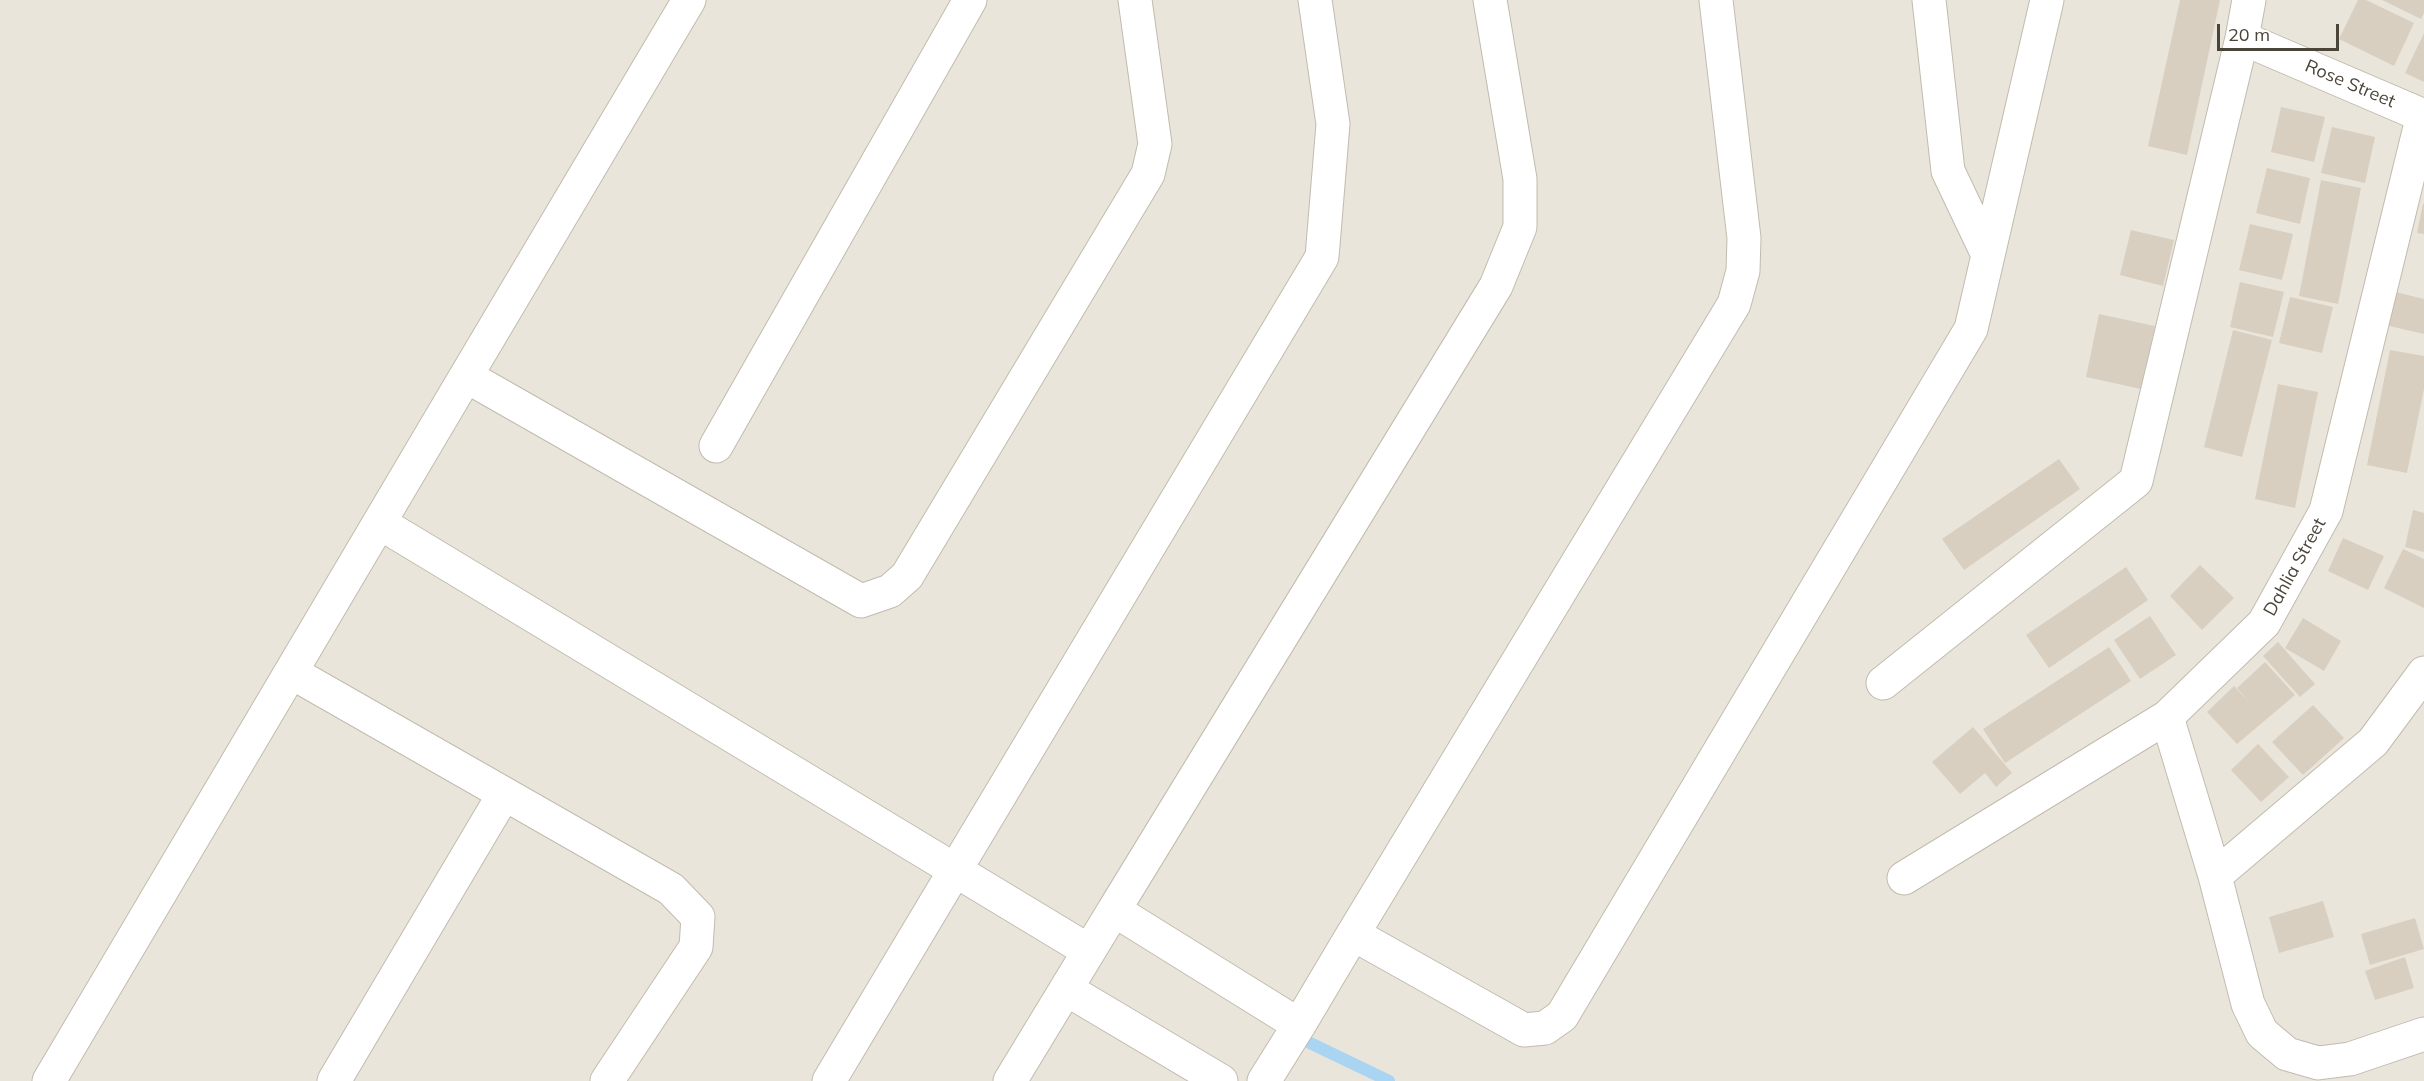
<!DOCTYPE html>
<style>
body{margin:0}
#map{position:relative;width:2424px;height:1081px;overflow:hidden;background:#f6f3ec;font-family:Mulish,sans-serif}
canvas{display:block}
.scale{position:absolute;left:2217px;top:24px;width:122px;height:27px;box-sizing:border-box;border:3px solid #4b4439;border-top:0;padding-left:8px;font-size:18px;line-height:21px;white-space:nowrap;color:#4b4439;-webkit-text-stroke:4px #fff;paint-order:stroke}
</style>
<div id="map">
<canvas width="2424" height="1081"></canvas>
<div class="scale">20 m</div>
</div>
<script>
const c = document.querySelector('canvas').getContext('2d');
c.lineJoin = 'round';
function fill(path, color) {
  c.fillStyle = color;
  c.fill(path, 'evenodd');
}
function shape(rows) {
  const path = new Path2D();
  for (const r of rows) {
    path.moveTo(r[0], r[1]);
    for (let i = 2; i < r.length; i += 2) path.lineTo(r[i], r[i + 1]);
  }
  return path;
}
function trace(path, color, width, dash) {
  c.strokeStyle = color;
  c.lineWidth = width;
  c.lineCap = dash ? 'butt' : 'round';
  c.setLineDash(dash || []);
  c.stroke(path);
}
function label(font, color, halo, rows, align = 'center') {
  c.font = font + ' Mulish,sans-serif';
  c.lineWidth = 6;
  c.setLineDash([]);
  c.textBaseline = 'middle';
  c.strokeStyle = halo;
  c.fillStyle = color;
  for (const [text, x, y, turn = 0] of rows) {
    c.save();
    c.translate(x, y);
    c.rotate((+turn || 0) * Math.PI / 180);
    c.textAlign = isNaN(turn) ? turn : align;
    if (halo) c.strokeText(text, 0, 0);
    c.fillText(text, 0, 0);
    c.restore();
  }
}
fill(shape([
 [0,0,2424,0,2424,1081,0,1081]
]), '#eae5da');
trace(shape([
 [1310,1043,1389,1081]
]), '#a9d4f2', 12);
fill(shape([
 [2180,0,2220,0,2187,155,2148,146],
 [2358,0,2366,0,2414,23,2394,66,2339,39],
 [2382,0,2424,0,2424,13,2421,19],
 [2424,33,2424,82,2405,73],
 [2281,107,2325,117,2314,162,2271,152],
 [2332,127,2375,137,2365,183,2321,173],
 [2267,168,2310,178,2300,224,2256,213],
 [2321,180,2361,188,2338,304,2299,296],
 [2423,204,2424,204,2424,234,2417,233],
 [2250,224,2293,234,2282,280,2239,270],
 [2131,230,2174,240,2163,286,2120,275],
 [2240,282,2284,292,2273,337,2230,327],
 [2392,291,2424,299,2424,334,2385,325],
 [2290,297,2333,307,2322,353,2279,343],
 [2099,314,2155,326,2141,389,2086,377],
 [2233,330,2272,340,2242,457,2204,447],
 [2390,350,2424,356,2424,389,2407,473,2367,465],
 [2278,384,2318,392,2295,508,2255,499],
 [2059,459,2080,489,1964,570,1942,539],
 [2413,510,2424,513,2424,552,2405,547],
 [2343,538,2384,556,2368,590,2328,571],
 [2403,549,2424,559,2424,608,2384,588],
 [2200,565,2234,598,2202,630,2170,596],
 [2126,567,2148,600,2049,668,2026,635],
 [2150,616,2176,655,2140,679,2114,640],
 [2303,618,2341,641,2324,671,2285,648],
 [2278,642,2315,684,2300,697,2263,656],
 [2109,647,2131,681,2005,763,1983,729],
 [2265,662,2295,695,2237,744,2207,712,2234,686,2250,703,2237,688],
 [2313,705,2344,738,2303,775,2272,742],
 [1973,727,2012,773,1996,787,1985,773,1960,794,1932,762],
 [2258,744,2289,777,2261,802,2231,770],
 [2323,901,2334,937,2279,953,2269,917],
 [2415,918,2424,949,2370,965,2361,934],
 [2405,957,2414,988,2375,1000,2365,971]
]), '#d8cfc1');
const minor = shape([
 [689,0,466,376,861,601,890,591,907,576,1148,174,1155,144,1135,0],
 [1929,0,1948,171,1987,253],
 [2242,38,2424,116],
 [716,446,970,0],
 [380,523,1089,951],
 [291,672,671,889,698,917,696,947,607,1081],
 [1883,683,2136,481,2242,38,2249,0],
 [2167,717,2215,876,2248,1004,2262,1033,2287,1054,2318,1063,2350,1059,2424,1034],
 [2215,876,2373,742,2424,673],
 [1904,878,2167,717,2264,623,2326,511,2423,115],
 [1114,910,1496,286,1520,227,1520,179,1490,0],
 [1353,934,1734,304,1743,271,1744,238,1716,0],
 [1066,989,1221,1081],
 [1299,1025,1353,934,1524,1030,1545,1028,1562,1016,1971,329,2047,0],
 [49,1081,466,376],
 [334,1081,504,794],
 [829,1081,1322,257,1333,124,1315,0],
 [1010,1081,1114,910,1299,1025,1264,1081]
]);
trace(minor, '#c2bbae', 35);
trace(minor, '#fff', 33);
label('18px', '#4b4439', '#fff', [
 ["Rose Street",2350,84,23],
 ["Dahlia Street",2295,567,-61]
]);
</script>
